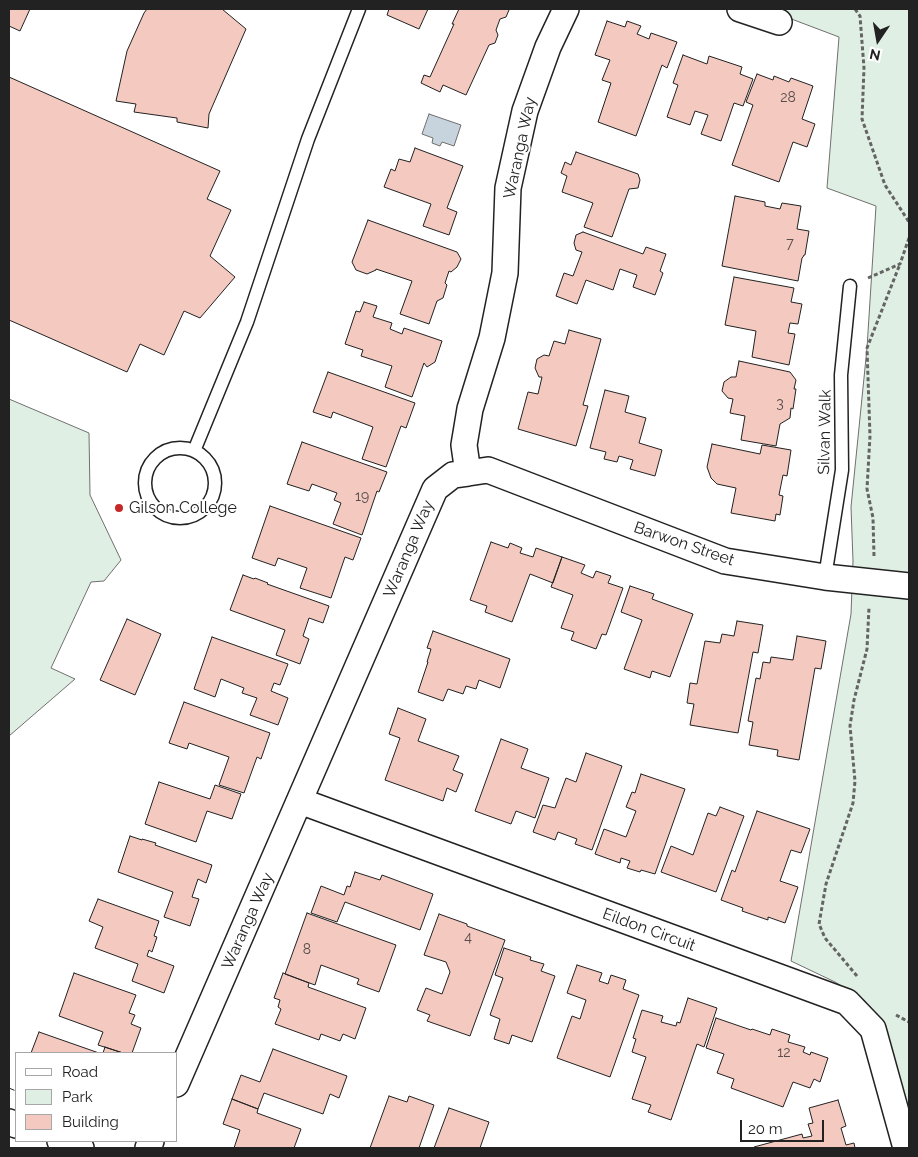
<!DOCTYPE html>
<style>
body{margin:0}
#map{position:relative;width:918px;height:1157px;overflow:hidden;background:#fff;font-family:Raleway,sans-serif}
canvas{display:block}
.frame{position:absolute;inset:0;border:10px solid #222;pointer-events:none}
.legend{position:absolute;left:15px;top:1052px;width:162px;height:90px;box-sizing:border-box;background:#fff;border:1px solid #a7a7a7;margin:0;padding:6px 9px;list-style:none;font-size:15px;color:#222}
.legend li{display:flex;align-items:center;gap:10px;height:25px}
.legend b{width:25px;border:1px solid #a7a7a7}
.north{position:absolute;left:853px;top:15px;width:50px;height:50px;-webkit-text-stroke:4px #fff;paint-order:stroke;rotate:192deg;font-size:14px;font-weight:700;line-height:20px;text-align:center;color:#222}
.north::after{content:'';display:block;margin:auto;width:18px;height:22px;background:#222;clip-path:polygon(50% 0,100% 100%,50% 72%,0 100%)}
.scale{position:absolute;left:740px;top:1120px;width:84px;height:22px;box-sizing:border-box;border:2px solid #222;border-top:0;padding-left:6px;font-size:15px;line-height:18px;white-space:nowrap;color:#222;-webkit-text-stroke:4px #fff;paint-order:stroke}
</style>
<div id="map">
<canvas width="918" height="1157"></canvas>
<div class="frame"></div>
<ul class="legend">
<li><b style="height:6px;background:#fff"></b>Road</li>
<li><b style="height:14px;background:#e0efe3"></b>Park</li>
<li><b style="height:14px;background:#f3c9c0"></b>Building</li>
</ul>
<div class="north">N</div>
<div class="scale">20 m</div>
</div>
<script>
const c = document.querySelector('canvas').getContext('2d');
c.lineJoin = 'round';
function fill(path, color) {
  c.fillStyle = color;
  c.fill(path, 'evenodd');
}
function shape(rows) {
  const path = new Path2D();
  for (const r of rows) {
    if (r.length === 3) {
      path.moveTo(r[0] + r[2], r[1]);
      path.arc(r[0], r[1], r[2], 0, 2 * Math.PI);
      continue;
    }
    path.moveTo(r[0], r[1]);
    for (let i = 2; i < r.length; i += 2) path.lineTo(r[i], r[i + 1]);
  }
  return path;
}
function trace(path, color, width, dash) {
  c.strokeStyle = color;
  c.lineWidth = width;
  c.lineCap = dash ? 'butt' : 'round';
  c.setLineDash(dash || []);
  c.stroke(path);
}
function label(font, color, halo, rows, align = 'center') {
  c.font = font + ' Raleway,sans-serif';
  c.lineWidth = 4;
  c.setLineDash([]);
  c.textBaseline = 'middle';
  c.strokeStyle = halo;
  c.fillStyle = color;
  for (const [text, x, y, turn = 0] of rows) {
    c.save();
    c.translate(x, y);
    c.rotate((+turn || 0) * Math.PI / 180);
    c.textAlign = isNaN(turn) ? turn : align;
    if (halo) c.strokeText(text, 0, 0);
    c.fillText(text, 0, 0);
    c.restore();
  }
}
const green = shape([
 [765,9,909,9,909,1114,878,1025,864,1000,835,982,791,961,851,614,853,561,851,507,867,348,876,206,827,188,839,37,765,9],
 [9,399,89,433,90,495,121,560,104,581,91,582,51,668,75,679,9,736,9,399]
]);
fill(green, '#e0efe3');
trace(green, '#6f6f6f', 1);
const water = shape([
 [429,114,461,125,454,146,442,142,440,146,432,143,433,138,422,134,429,114]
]);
fill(water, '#c7d3dd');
trace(water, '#6f6f6f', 1);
const building = shape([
 [9,9,30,9,20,31,9,26,9,9],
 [147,9,222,9,246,29,209,114,208,128,177,122,177,118,134,112,136,104,116,101,127,51,144,13,147,9],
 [389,9,428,9,419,29,387,15,389,9],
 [459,9,509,9,509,10,506,17,500,19,496,30,498,35,495,43,489,45,466,95,443,85,440,92,421,83,424,75,430,77,454,24,452,24,459,9],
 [607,21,625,27,627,21,641,26,637,34,649,39,651,33,677,42,667,68,662,65,636,136,598,122,611,83,602,80,610,60,595,55,607,21],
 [683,55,707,64,709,56,742,67,740,74,753,79,743,106,734,103,721,141,701,134,708,115,695,111,690,125,667,117,678,85,673,83,683,55],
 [757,74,773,80,774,76,789,82,791,78,813,86,802,119,815,124,807,147,793,142,779,182,732,165,753,105,746,102,757,74],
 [9,77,220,171,207,199,231,210,210,256,235,277,200,318,184,311,164,355,140,344,127,372,9,320,9,77],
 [415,148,463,166,447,208,457,212,449,235,423,226,431,204,384,187,391,169,395,171,399,159,410,162,415,148],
 [576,152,638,174,640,180,638,188,629,189,612,237,584,227,593,203,562,192,567,176,561,173,565,162,571,165,576,152],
 [735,196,765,202,765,206,780,209,782,203,801,206,797,229,809,231,805,255,804,255,803,257,802,258,798,281,722,266,735,196],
 [368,220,457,252,461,259,457,267,451,272,449,271,445,283,447,285,443,298,437,301,429,324,400,314,412,281,376,269,376,270,367,274,356,270,352,262,368,220],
 [583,232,643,254,646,247,666,254,660,271,663,273,655,295,633,287,637,275,620,269,613,290,586,280,577,304,556,296,564,273,573,276,582,252,576,250,574,243,576,235,583,232],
 [734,277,794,288,791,302,802,304,798,324,790,323,788,333,795,334,789,365,752,357,756,331,725,325,734,277],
 [364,302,377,306,373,317,392,323,390,329,402,334,404,328,442,341,435,362,427,367,424,363,412,397,385,387,392,366,361,356,363,350,345,344,356,311,360,312,364,302],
 [569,330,601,339,583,405,588,406,576,446,518,429,528,392,538,394,542,377,539,377,535,368,537,359,544,355,549,356,554,341,565,344,569,330],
 [739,361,790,372,796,380,794,389,796,389,793,409,791,408,790,418,780,424,776,446,741,440,745,416,730,413,733,399,728,398,722,391,724,382,731,377,736,377,739,361],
 [328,372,415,403,406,428,401,426,386,467,362,459,373,427,333,412,331,418,313,412,328,372],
 [605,390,629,396,625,412,646,418,639,443,662,450,655,476,630,469,633,460,619,456,617,462,604,459,606,452,590,448,605,390],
 [302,442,387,472,379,492,377,491,362,535,333,524,341,503,334,500,337,493,312,484,309,491,287,484,302,442],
 [712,444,760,454,762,445,791,450,787,476,783,475,779,495,783,496,780,515,776,514,775,521,731,513,736,488,717,484,711,478,707,467,712,444],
 [270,506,361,538,353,560,345,557,331,598,300,588,307,568,278,558,275,566,252,558,270,506],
 [491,542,508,548,510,543,522,548,520,553,533,557,536,548,562,557,553,583,530,574,512,622,485,612,487,606,470,600,491,542],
 [562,557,585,565,581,573,593,578,596,571,611,576,608,583,623,588,606,635,602,634,596,649,571,640,574,632,561,628,573,595,551,587,562,557],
 [243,575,254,579,255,578,268,583,267,584,329,606,323,623,309,618,303,636,309,639,300,664,276,655,285,630,230,610,243,575],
 [630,586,654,594,652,599,693,614,670,677,652,671,650,678,624,669,642,620,621,612,630,586],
 [127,619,161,634,135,695,100,680,127,619],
 [737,621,763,625,758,653,753,652,738,733,690,725,694,704,687,703,690,683,697,684,705,641,720,643,722,634,734,636,737,621],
 [433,631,510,659,500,688,479,680,476,689,466,686,463,694,448,689,443,701,418,692,428,662,427,662,431,649,427,648,433,631],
 [797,636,826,641,821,669,815,668,799,760,777,756,778,750,749,745,753,722,748,721,756,678,760,679,763,662,770,663,771,657,793,660,797,636],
 [212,637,288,664,280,685,274,683,271,691,288,698,278,725,250,715,257,698,242,693,244,688,221,679,215,697,194,689,212,637],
 [184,702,270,733,261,759,257,757,244,793,219,785,229,757,189,743,187,749,169,743,184,702],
 [398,708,426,719,418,741,459,756,453,770,463,774,456,792,447,788,443,801,385,780,400,738,389,734,398,708],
 [501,739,528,749,521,768,549,778,535,818,516,811,511,824,475,811,501,739],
 [586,753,622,766,592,850,575,844,577,839,558,832,555,840,533,832,543,805,555,808,566,778,576,782,586,753],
 [641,774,685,789,655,874,641,870,640,872,627,868,630,861,621,858,620,863,595,854,604,829,626,837,636,811,626,807,632,792,635,793,641,774],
 [159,782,210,799,215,785,241,794,232,819,207,811,196,842,145,824,159,782],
 [720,807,744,816,716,892,661,872,671,846,693,855,708,813,716,816,720,807],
 [757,811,810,829,801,853,791,850,780,881,798,887,785,923,768,917,768,920,742,911,743,908,721,900,732,870,735,872,757,811],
 [130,836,142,840,142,839,156,843,155,845,212,865,206,883,198,879,192,897,199,899,190,926,164,917,173,892,118,872,130,836],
 [355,872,380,880,382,875,433,894,420,930,345,902,337,922,311,913,321,886,344,895,347,886,350,887,355,872],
 [98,899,159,921,154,936,157,937,152,952,149,950,147,956,174,966,164,993,132,981,138,964,95,948,103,927,89,921,98,899],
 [307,913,396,945,379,992,357,984,359,979,321,965,315,985,285,974,307,913],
 [439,914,467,924,467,926,505,940,470,1036,427,1021,430,1015,417,1010,426,988,442,994,450,972,446,962,424,955,439,914],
 [504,948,531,957,530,960,544,964,541,971,555,976,532,1042,512,1035,509,1044,494,1039,500,1019,490,1015,503,978,495,975,504,948],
 [577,965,602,973,599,981,608,984,611,975,626,980,623,989,639,995,610,1077,557,1058,572,1016,580,1019,586,1000,567,993,577,965],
 [74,973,136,995,129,1013,135,1015,131,1024,141,1028,132,1053,123,1053,98,1045,103,1032,59,1016,74,973],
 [283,973,309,983,308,987,366,1008,355,1039,343,1034,340,1041,321,1034,319,1040,275,1024,281,1009,278,1007,280,1000,274,998,283,973],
 [688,998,717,1008,704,1047,697,1044,671,1120,648,1112,651,1105,632,1099,646,1057,632,1052,636,1039,633,1038,642,1010,663,1016,661,1022,676,1026,677,1022,680,1023,688,998],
 [716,1018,751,1030,752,1029,770,1035,772,1029,790,1035,788,1042,805,1047,803,1052,810,1055,811,1052,828,1058,820,1082,814,1079,810,1088,793,1082,783,1107,731,1088,734,1079,717,1073,724,1054,706,1048,716,1018],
 [39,1032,99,1053,31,1053,39,1032],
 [105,1047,123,1053,103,1053,105,1047],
 [273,1049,347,1076,339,1098,330,1094,323,1114,264,1093,258,1109,232,1099,241,1075,260,1082,273,1049],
 [389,1096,407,1102,409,1096,434,1105,419,1148,370,1148,389,1096],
 [232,1099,258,1109,257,1113,301,1129,294,1148,234,1148,240,1130,223,1124,232,1099],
 [838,1100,846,1126,841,1128,846,1145,854,1143,855,1148,755,1148,754,1147,802,1134,803,1138,812,1136,808,1124,813,1123,809,1108,838,1100],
 [449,1108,489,1122,480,1148,434,1148,449,1108]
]);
fill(building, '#f3c9c0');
trace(building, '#222', 1);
const lane = shape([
 [180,483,35],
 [194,451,247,322,308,139,359,9],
 [825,577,842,470,841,375,850,286]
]);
const street = shape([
 [740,9,779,22],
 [468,473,488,470,725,561,825,577,909,586],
 [300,801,847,1002,873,1029,906,1148],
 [176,1084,435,489,453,475,468,473,464,445,470,409,492,338,505,273,508,188,525,111,548,47,566,9],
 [9,1122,16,1125],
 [60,1141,81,1148],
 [148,1148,151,1141]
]);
trace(lane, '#222', 15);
trace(street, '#222', 28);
trace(shape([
 [855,9,860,16,864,68,862,119,885,185,909,222],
 [868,278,900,264,909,238],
 [874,556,873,518,867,489,870,436,867,348,900,264],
 [857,976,825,938,819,924,826,884,853,803,855,781,850,726,854,700,867,649,869,607],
 [896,1015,909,1022]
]), '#646464', 3, [4, 2.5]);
trace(lane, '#fff', 12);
trace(street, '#fff', 25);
trace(shape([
 [9,1088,16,1091]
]), '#222', 1, [6, 2.5]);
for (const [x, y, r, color] of [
 [119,508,5,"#c62828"]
]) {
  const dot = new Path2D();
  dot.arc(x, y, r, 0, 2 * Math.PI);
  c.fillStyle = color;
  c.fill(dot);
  trace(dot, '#fff', 2);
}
label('14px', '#564c4a', null, [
 ["28",788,98],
 ["7",790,244],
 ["3",780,404],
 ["19",362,497],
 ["4",468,938],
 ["8",307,950],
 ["12",784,1053]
]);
label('16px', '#222', '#fff', [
 ["Waranga Way",520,148,-78],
 ["Silvan Walk",825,432,-89],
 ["Barwon Street",684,544,19],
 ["Waranga Way",409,549,-67],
 ["Waranga Way",248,921,-66],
 ["Eildon Circuit",649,930,20]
]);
label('16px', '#222', '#fff', [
 ["Gilson College",129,508]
], 'left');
</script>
